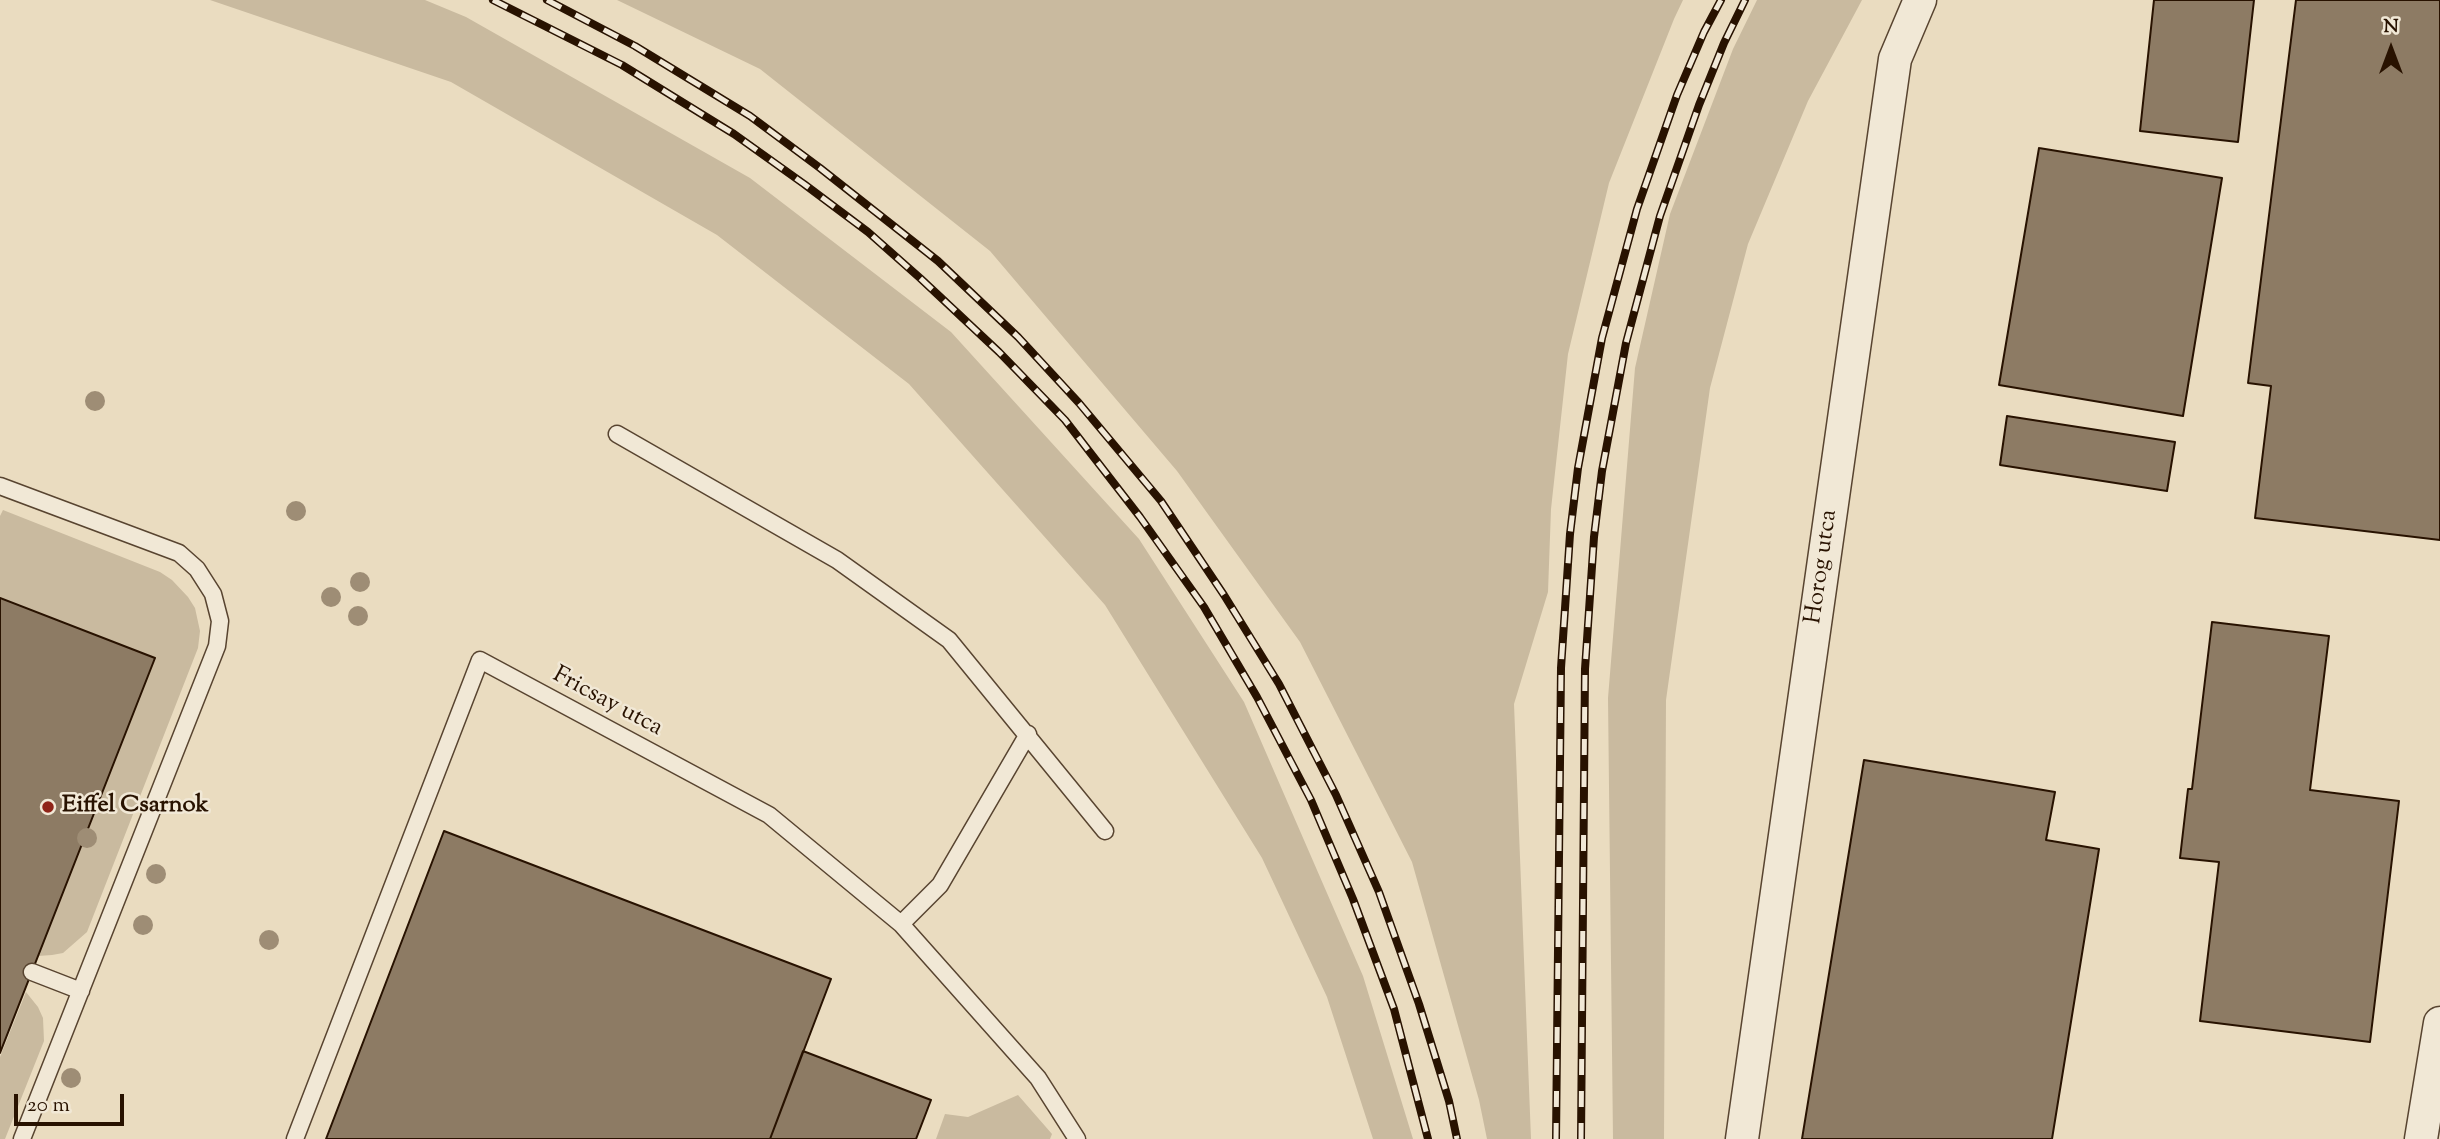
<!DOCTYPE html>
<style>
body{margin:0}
#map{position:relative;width:2440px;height:1139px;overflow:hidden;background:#eadcc0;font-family:"Sorts Mill Goudy",serif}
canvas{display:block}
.north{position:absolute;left:2356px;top:14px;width:70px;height:70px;-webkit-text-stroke:5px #f1e8d6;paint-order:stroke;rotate:0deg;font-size:19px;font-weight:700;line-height:28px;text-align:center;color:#281200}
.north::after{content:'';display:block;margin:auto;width:24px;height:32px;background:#281200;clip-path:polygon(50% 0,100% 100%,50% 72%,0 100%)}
.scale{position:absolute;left:14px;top:1094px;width:110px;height:32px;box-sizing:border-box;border:4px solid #281200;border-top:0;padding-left:9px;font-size:21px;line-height:24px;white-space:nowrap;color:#281200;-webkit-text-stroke:5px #f1e8d6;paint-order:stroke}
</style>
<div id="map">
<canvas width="2440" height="1139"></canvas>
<div class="north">N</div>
<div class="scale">20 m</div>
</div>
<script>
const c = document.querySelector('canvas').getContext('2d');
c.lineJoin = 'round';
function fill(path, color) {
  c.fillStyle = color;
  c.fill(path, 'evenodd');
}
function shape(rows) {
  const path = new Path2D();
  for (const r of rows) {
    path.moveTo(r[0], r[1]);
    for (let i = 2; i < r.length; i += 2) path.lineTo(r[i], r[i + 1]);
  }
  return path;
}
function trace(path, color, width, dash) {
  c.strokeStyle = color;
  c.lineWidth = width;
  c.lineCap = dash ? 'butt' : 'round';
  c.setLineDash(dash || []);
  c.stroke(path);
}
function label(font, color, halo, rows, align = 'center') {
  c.font = font + ' "Sorts Mill Goudy",serif';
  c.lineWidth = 5;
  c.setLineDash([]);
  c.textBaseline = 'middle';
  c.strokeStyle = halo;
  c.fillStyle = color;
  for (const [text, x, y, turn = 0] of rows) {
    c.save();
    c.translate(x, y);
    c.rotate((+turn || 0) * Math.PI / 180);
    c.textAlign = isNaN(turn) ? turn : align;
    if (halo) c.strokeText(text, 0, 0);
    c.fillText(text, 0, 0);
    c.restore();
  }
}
fill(shape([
 [210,0,425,0,466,17,750,178,951,332,1139,539,1244,702,1363,976,1413,1139,1373,1139,1327,997,1262,858,1105,605,909,384,717,235,451,82],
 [617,0,1683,0,1674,19,1609,183,1568,354,1551,509,1548,592,1514,704,1531,1139,1487,1139,1479,1100,1412,862,1300,642,1177,471,990,251,760,69],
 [1757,0,1862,0,1808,101,1748,244,1710,388,1666,700,1664,1139,1613,1139,1608,698,1635,368,1670,214,1733,49],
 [3,510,160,572,172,580,188,597,195,608,200,631,198,648,87,932,63,953,52,955,38,956,155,659,0,598,0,516],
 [26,992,38,1007,43,1018,44,1041,5,1139,0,1139,0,1057],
 [1018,1095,1052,1134,1050,1139,936,1139,945,1114,968,1117]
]), '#c9ba9f');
const building = shape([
 [2154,0,2254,0,2238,142,2140,131,2154,0],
 [2296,0,2440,0,2440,540,2255,518,2271,386,2248,383,2296,0],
 [2039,148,2222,178,2183,416,1999,385,2039,148],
 [2007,416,2175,442,2167,491,2000,465,2007,416],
 [0,598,155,658,0,1053,0,598],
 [2212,622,2329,636,2310,790,2399,801,2370,1042,2200,1021,2219,862,2180,858,2188,789,2192,789,2212,622],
 [1864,760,2055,792,2046,840,2099,849,2052,1139,1802,1139,1864,760],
 [444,831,831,979,770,1139,326,1139,444,831],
 [803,1051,931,1100,916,1139,770,1139,803,1051]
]);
fill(building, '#8d7b64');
trace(building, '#281200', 2);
const lane = shape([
 [617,434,837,560,949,640,1105,831],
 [0,486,179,553,197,569,213,594,220,621,217,646,22,1139],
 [901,924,940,885,1028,734],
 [32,972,81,991],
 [295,1139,480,660,769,815,901,924,1038,1078,1077,1139]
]);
const street = shape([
 [1742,1139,1895,59,1920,0],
 [2421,1139,2440,1023]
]);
trace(lane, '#584430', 19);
trace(street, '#584430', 35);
trace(lane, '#f1e8d6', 16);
trace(street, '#f1e8d6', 32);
const rail = shape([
 [493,0,622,65,734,134,804,184,868,232,920,278,999,352,1065,420,1140,517,1204,607,1257,697,1311,800,1353,899,1394,1009,1428,1139],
 [547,0,635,46,750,116,820,168,938,261,1018,337,1079,403,1161,501,1224,595,1279,684,1336,795,1379,892,1419,1004,1449,1101,1457,1139],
 [1556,1139,1561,668,1570,534,1578,468,1602,338,1637,209,1677,95,1704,32,1721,0],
 [1581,1139,1585,669,1594,537,1602,471,1626,343,1660,216,1699,105,1724,43,1745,0]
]);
trace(rail, '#281200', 8);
trace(rail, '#f1e8d6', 5, [16]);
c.fillStyle = '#9e8d75';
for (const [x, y] of [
 [95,401],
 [296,511],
 [360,582],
 [331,597],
 [358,616],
 [87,838],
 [156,874],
 [143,925],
 [269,940],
 [71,1078]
]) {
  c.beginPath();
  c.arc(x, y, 10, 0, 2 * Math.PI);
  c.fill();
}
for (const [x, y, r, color] of [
 [48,807,7,"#8f2418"]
]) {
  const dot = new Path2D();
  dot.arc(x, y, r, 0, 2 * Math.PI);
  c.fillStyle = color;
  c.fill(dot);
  trace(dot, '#f1e8d6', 2.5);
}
label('24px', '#281200', '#f1e8d6', [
 ["Horog utca",1823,567,-82],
 ["Fricsay utca",607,703,28]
]);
label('bold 24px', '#281200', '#f1e8d6', [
 ["Eiffel Csarnok",62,807]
], 'left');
</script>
